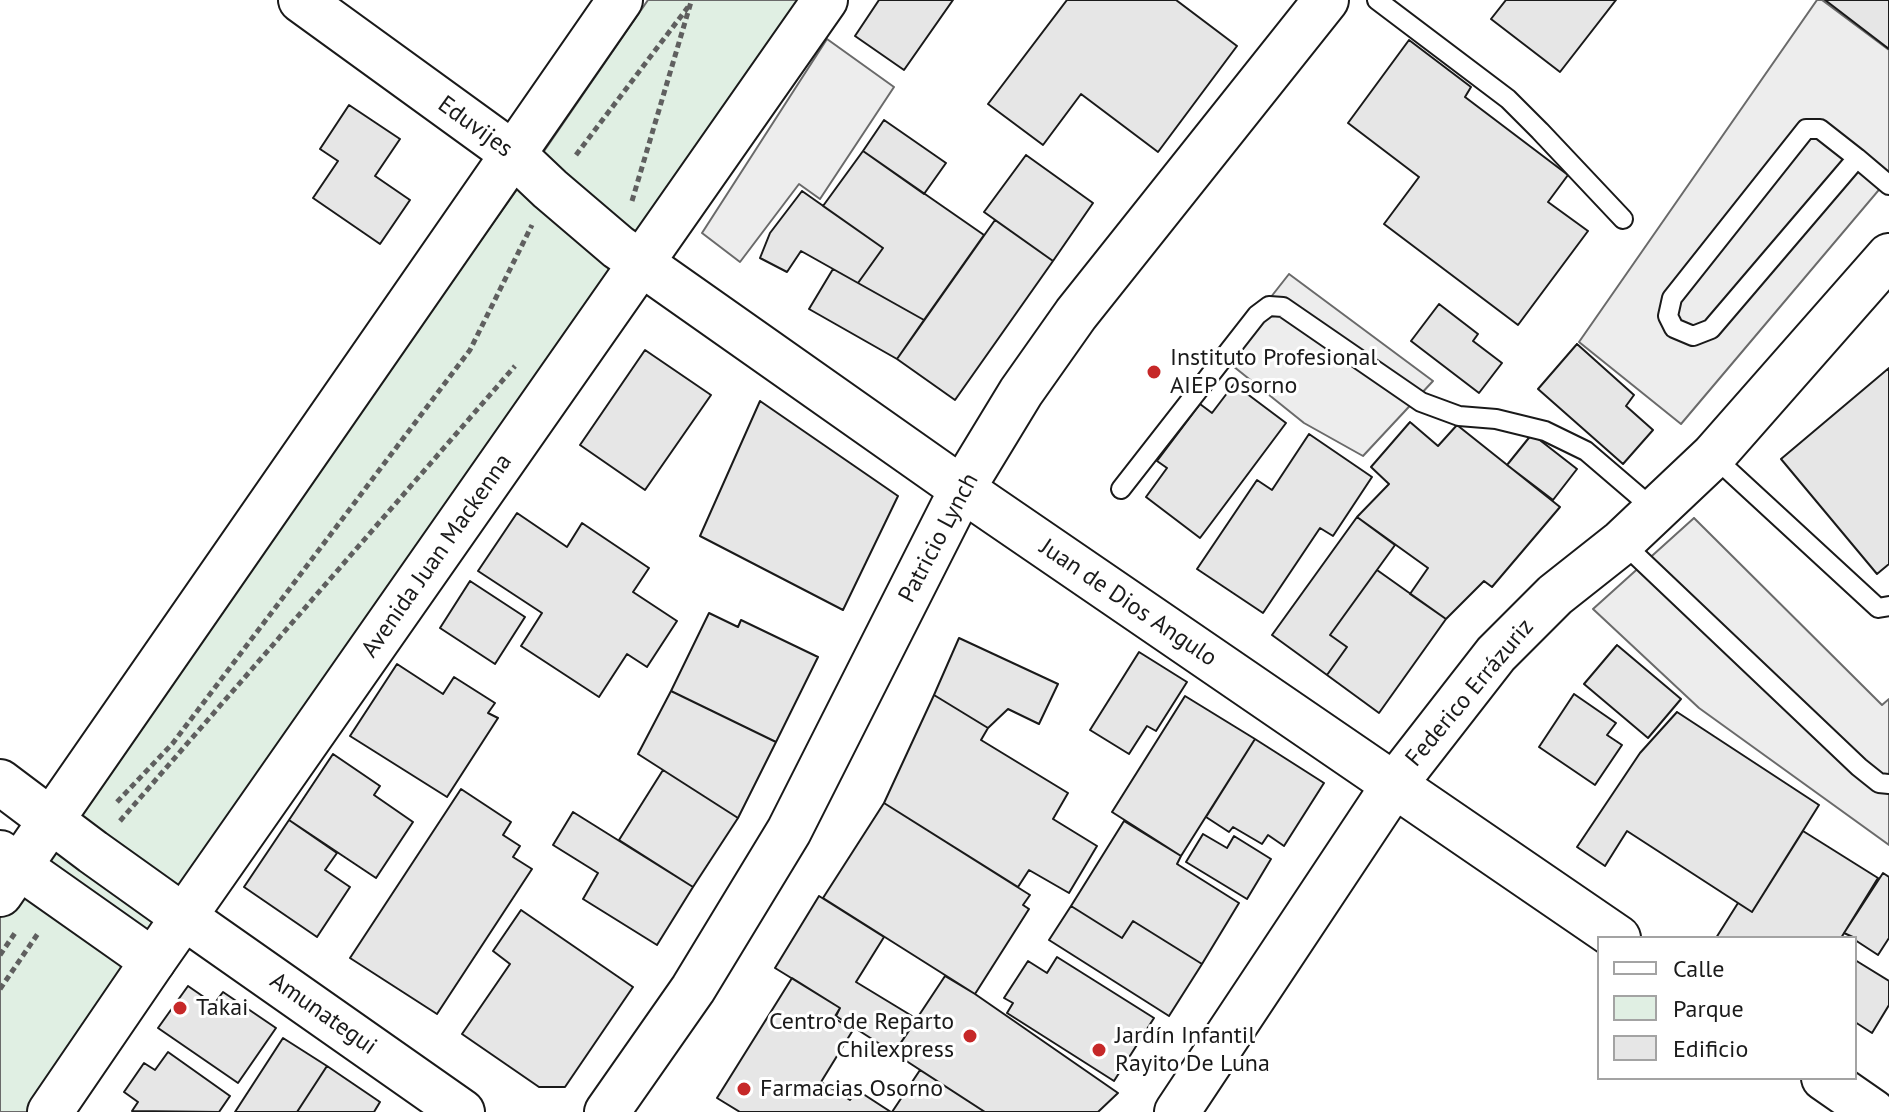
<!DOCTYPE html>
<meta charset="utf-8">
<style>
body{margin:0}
#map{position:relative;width:1889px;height:1112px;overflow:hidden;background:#fff;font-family:"PT Sans",sans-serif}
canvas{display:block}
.legend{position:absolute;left:1597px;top:936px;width:260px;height:144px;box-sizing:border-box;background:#fff;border:2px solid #a3a3a3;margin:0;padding:10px 14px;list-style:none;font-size:24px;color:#1a1a1a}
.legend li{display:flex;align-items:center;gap:16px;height:40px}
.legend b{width:40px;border:2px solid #a3a3a3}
</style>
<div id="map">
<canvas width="1889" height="1112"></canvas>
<ul class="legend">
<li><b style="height:10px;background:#fff"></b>Calle</li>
<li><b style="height:22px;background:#e0efe3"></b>Parque</li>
<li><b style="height:22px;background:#e6e6e6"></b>Edificio</li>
</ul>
</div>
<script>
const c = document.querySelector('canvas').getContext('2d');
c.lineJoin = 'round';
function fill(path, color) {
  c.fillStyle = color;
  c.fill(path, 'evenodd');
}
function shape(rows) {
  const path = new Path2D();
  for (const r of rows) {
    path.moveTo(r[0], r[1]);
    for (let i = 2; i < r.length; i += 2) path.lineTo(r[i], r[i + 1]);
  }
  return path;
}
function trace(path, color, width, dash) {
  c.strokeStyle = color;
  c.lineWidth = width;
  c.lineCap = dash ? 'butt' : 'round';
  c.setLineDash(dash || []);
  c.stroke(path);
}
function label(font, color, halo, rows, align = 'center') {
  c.font = font + ' "PT Sans",sans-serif';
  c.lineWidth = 6;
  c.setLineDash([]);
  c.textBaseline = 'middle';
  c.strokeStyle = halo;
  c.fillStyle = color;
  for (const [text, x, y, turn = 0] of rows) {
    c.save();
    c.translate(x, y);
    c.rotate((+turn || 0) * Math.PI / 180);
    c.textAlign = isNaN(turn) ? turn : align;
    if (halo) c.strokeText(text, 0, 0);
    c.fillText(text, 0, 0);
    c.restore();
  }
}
const green = shape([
 [648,0,812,0,35,1112,0,1112,0,917,540,157,648,0]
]);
fill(green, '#e0efe3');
trace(green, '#6a6a6a', 2);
const parking = shape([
 [1817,0,1822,0,1889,50,1889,178,1681,424,1579,342,1817,0],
 [827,39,894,87,820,199,799,184,740,262,702,233,827,39],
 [1289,274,1433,381,1363,456,1304,423,1223,358,1289,274],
 [1694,518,1882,705,1889,699,1889,845,1699,708,1593,609,1694,518]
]);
fill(parking, '#ededed');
trace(parking, '#6a6a6a', 2);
const building = shape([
 [879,0,953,0,904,70,855,36,879,0],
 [1067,0,1176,0,1237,46,1158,152,1081,94,1043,145,988,104,1067,0],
 [1506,0,1616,0,1560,72,1491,19,1506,0],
 [1825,0,1889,0,1889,49,1825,0],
 [1409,40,1471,87,1465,97,1568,175,1548,202,1588,231,1518,325,1384,224,1419,177,1348,123,1409,40],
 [349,105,400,139,375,176,410,200,380,244,313,198,338,161,320,149,349,105],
 [884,120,946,163,924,194,863,151,884,120],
 [863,151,984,235,924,320,858,283,883,248,823,206,863,151],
 [1026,155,1093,203,1053,261,984,212,1026,155],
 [802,191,883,248,858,283,801,251,787,272,760,258,770,233,802,191],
 [995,220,1053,261,955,400,897,359,995,220],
 [833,269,924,320,897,359,809,309,833,269],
 [1439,304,1478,334,1473,341,1502,363,1479,393,1411,341,1439,304],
 [1577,344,1634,395,1626,406,1653,430,1623,464,1538,389,1577,344],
 [645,350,711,395,645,490,580,445,645,350],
 [1889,368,1889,564,1877,574,1781,459,1889,368],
 [1234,384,1286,423,1200,538,1146,497,1167,468,1157,461,1200,404,1212,413,1234,384],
 [760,401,898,496,843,610,700,536,760,401],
 [1410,422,1438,446,1457,425,1560,507,1492,587,1484,581,1446,619,1410,594,1428,568,1357,517,1389,484,1371,467,1410,422],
 [1309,434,1372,477,1333,536,1320,528,1263,613,1197,569,1257,480,1272,490,1309,434],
 [1532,434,1577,469,1553,500,1507,465,1532,434],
 [517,513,567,547,582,523,649,568,633,592,677,621,647,667,627,654,599,697,521,646,542,613,478,571,517,513],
 [1357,517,1395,545,1330,635,1347,647,1327,675,1272,635,1357,517],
 [1377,570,1446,619,1379,713,1327,675,1347,647,1330,635,1377,570],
 [470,581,525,617,495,664,440,628,470,581],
 [709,613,738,627,741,620,818,657,776,742,671,691,709,613],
 [959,638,1058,684,1039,724,1008,709,988,728,934,695,959,638],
 [1617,645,1681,699,1648,738,1584,684,1617,645],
 [1139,652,1187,682,1156,731,1147,726,1129,754,1090,730,1139,652],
 [397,664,443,694,454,677,495,703,488,713,498,718,447,797,350,736,397,664],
 [671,691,776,742,738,818,638,754,671,691],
 [1574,694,1616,723,1607,735,1622,745,1595,785,1539,747,1574,694],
 [934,695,988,728,981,740,1068,793,1053,819,1097,846,1069,893,1029,870,1018,887,884,803,934,695],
 [1185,696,1255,739,1181,856,1112,812,1185,696],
 [1677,712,1819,805,1752,912,1627,831,1605,866,1577,847,1640,753,1677,712],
 [1255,739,1324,783,1284,846,1268,835,1262,844,1233,827,1229,832,1206,817,1255,739],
 [333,754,380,786,374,795,413,822,376,878,289,820,333,754],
 [663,770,738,818,693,887,619,840,663,770],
 [461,789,511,822,503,835,520,846,513,857,532,869,437,1014,350,958,461,789],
 [884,803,1030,895,1023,905,1029,909,975,994,823,898,884,803],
 [573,812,693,887,657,945,583,899,598,873,553,845,573,812],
 [289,820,337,853,325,870,350,887,317,937,244,887,289,820],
 [1124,821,1181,856,1177,864,1239,903,1202,964,1133,921,1122,938,1071,906,1124,821],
 [1803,831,1878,878,1841,938,1716,938,1738,903,1752,912,1803,831],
 [1203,834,1227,848,1234,836,1271,859,1247,899,1186,862,1203,834],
 [1883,873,1889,877,1889,938,1878,955,1855,940,1855,938,1844,933,1883,873],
 [819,896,884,937,856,982,917,1019,894,1053,836,1016,840,1008,775,968,819,896],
 [1071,906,1122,938,1133,921,1202,964,1169,1016,1049,940,1071,906],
 [521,910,633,987,565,1087,539,1087,462,1034,510,964,493,951,521,910],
 [1057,957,1154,1018,1114,1081,1007,1013,1013,1003,1004,998,1028,961,1047,973,1057,957],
 [1855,960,1889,981,1889,1005,1872,1033,1855,1022,1855,960],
 [945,976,975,994,1118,1093,1098,1112,985,1112,894,1053,945,976],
 [792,978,840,1008,834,1018,853,1030,821,1082,850,1100,857,1090,891,1112,740,1112,717,1098,792,978],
 [188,986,214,1004,223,992,276,1028,238,1083,158,1028,188,986],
 [283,1038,327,1066,297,1112,235,1112,283,1038],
 [168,1052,230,1096,219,1112,132,1111,138,1102,124,1092,144,1063,155,1070,168,1052],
 [327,1066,380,1102,374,1112,297,1112,327,1066],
 [920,1070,985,1112,892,1112,920,1070]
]);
fill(building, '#e6e6e6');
trace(building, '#1a1a1a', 2);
const service = shape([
 [1377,0,1508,99,1540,131,1623,219],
 [1857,158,1711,329,1693,336,1674,328,1668,316,1672,298,1806,129,1820,129,1857,158,1889,185],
 [1713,456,1878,608,1889,606],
 [1121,489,1257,315,1269,306,1283,307,1421,402,1459,416,1496,419,1545,431,1586,451,1656,511],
 [1622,542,1859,767,1879,783,1889,784]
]);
const tertiary = shape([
 [301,0,512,153,550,189,618,247,641,263,962,489,1618,938],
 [184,917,462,1112],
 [1824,1078,1873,1112],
 [607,1112,693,989,789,831,962,489,1021,392,1076,314,1326,0],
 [1177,1112,1394,785,1496,654,1555,595,1622,542,1713,456,1889,256]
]);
const secondary = shape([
 [0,782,93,852,184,917],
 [0,853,153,961]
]);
const primary = shape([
 [0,894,620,0],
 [50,1112,153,961,825,0]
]);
trace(service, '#1a1a1a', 22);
trace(tertiary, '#1a1a1a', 48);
trace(secondary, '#1a1a1a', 48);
trace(primary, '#1a1a1a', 48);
trace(shape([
 [576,155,688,7],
 [632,201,691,2],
 [117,802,173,743,470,350,532,225],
 [120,821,515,366],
 [0,955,15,933],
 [0,989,39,932]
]), '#5f5f5f', 5, [6, 4]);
trace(service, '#fff', 18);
trace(tertiary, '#fff', 44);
trace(secondary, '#fff', 44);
trace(primary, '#fff', 44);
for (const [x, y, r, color] of [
 [1154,372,8,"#c62828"],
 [180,1008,8,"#c62828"],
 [970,1036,8,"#c62828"],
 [1099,1050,8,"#c62828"],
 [744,1089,8,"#c62828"]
]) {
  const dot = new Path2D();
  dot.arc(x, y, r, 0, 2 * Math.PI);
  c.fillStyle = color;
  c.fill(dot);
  trace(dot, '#fff', 3);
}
label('24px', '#1a1a1a', '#fff', [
 ["Eduvijes",475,127,36],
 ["Patricio Lynch",939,538,-62],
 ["Avenida Juan Mackenna",437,556,-55],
 ["Juan de Dios Angulo",1128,603,34],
 ["Federico Errázuriz",1470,693,-50],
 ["Amunategui",323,1014,35]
]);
label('24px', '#1a1a1a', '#fff', [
 ["Instituto Profesional",1170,358],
 ["AIEP Osorno",1170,386],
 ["Takai",196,1008],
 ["Centro de Reparto",954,1022,"right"],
 ["Chilexpress",954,1050,"right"],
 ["Jardín Infantil",1115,1036],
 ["Rayito De Luna",1115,1064],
 ["Farmacias Osorno",760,1089]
], 'left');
</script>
